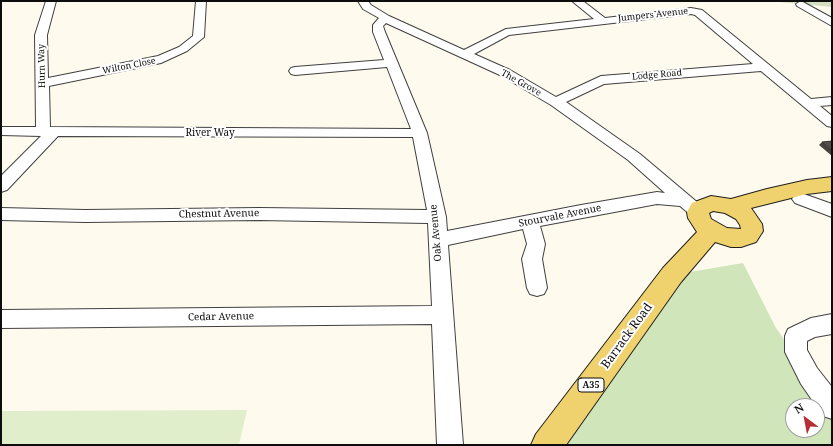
<!DOCTYPE html>
<style>
body{margin:0}
#map{position:relative;width:833px;height:446px;overflow:hidden;background:#fefbee;font-family:"Noto Serif",serif}
canvas{display:block}
.frame{position:absolute;inset:0;border:2px solid #0d0d0d;pointer-events:none}
.north{position:absolute;left:785px;top:398px;width:40px;height:40px;box-sizing:border-box;background:#fff;border:1px solid #9e9e9e;border-radius:50%;rotate:328deg;font-size:11px;font-weight:700;line-height:16px;text-align:center;color:#0d0d0d}
.north::after{content:'';display:block;margin:auto;width:14px;height:18px;background:#b42e33;clip-path:polygon(50% 0,100% 100%,50% 72%,0 100%)}
</style>
<div id="map">
<canvas width="833" height="446"></canvas>
<div class="frame"></div>
<div class="north">N</div>
</div>
<script>
const c = document.querySelector('canvas').getContext('2d');
c.lineJoin = 'round';
function fill(path, color) {
  c.fillStyle = color;
  c.fill(path, 'evenodd');
}
function shape(rows) {
  const path = new Path2D();
  for (const r of rows) {
    path.moveTo(r[0], r[1]);
    for (let i = 2; i < r.length; i += 2) path.lineTo(r[i], r[i + 1]);
  }
  return path;
}
function trace(path, color, width, dash) {
  c.strokeStyle = color;
  c.lineWidth = width;
  c.lineCap = dash ? 'butt' : 'round';
  c.setLineDash(dash || []);
  c.stroke(path);
}
function label(font, color, halo, rows, align = 'center') {
  c.font = font + ' "Noto Serif",serif';
  c.lineWidth = 4;
  c.setLineDash([]);
  c.textBaseline = 'middle';
  c.strokeStyle = halo;
  c.fillStyle = color;
  for (const [text, x, y, turn = 0] of rows) {
    c.save();
    c.translate(x, y);
    c.rotate((+turn || 0) * Math.PI / 180);
    c.textAlign = isNaN(turn) ? turn : align;
    if (halo) c.strokeText(text, 0, 0);
    c.fillText(text, 0, 0);
    c.restore();
  }
}
fill(shape([
 [743,263,776,328,832,407,832,445,547,445,672,275],
 [793,406,817,406,817,430,793,430]
]), '#d0e6ba');
fill(shape([
 [769,1,832,1,832,7]
]), '#d4dec1');
fill(shape([
 [247,410,239,445,1,445,1,411]
]), '#e1eecb');
const minor = shape([
 [46,1,56,1,47,35,48,78,158,56,179,47,193,36,196,1,206,1,204,37,187,51,161,63,49,86,50,127,411,129,387,67,295,75,291,74,289,71,291,68,295,67,384,60,373,32,373,25,379,18,363,9,358,1,368,1,371,5,389,16,464,50,506,29,594,19,572,1,583,1,605,18,691,8,702,10,811,99,832,97,832,105,820,106,832,116,832,127,827,126,761,71,604,84,566,102,640,154,704,208,707,212,704,216,698,218,692,216,680,206,657,204,540,226,545,244,542,259,547,288,544,294,537,296,530,294,527,288,522,259,527,244,523,229,448,245,463,445,437,445,432,324,1,328,1,310,432,306,428,223,259,220,85,222,1,220,1,208,85,210,259,208,427,210,413,137,58,136,7,190,1,192,1,176,41,136,1,135,1,127,36,127,35,35,46,1],
 [691,14,695,15,753,64,601,76,556,97,510,70,474,54,509,35,691,14],
 [386,23,502,76,551,105,628,160,665,193,657,192,581,205,447,231,446,217,427,133,385,32,383,26,386,23],
 [801,1,832,18,832,26,797,6,796,4,801,1],
 [801,193,832,204,832,217,795,203,792,199,795,195,801,193],
 [832,314,832,334,815,337,807,341,807,350,817,368,832,387,832,419,823,416,801,384,785,352,785,336,788,329,811,318,832,314]
]);
const major = shape([
 [832,177,832,191,807,194,751,208,762,224,763,231,756,242,741,247,731,247,715,242,681,282,566,445,531,445,536,434,663,268,697,232,688,218,687,212,692,203,711,196,731,199,767,189,807,180,832,177],
 [713,211,725,213,736,219,740,225,741,229,727,228,711,219,709,213,713,211]
]);
trace(minor, '#404040', 2);
trace(major, '#1e1e1e', 2);
fill(minor, '#fff');
fill(major, '#efd16d');
fill(shape([
 [832,141,832,156,819,145,822,142]
]), '#494340');
const building = shape([
 [832,141,832,151,822,142,832,141]
]);
fill(building, '#554e4a');
trace(building, '#3c3734', 1);
label('9px', '#0d0d0d', '#fff', [
 ["Jumpers Avenue",653,15,-6],
 ["Hurn Way",42,66,-91],
 ["Wilton Close",129,66,-11],
 ["Lodge Road",657,75,-5],
 ["The Grove",521,83,29]
]);
for (const [x, y, w] of [
 [591,385,26]
]) {
  const box = new Path2D();
  box.roundRect(x - w / 2, y - 7, w, 14, 3);
  c.fillStyle = '#fff';
  c.fill(box);
  trace(box, '#0d0d0d', 1);
}
label('bold 9px', '#0d0d0d', null, [
 ["A35",591,385]
]);
label('10px', '#0d0d0d', '#fff', [
 ["River Way",210,133],
 ["Chestnut Avenue",219,214,-1],
 ["Stourvale Avenue",560,216,-11],
 ["Oak Avenue",436,233,-95],
 ["Cedar Avenue",221,317,-1]
]);
label('12px', '#0d0d0d', '#fff', [
 ["Barrack Road",627,336,-54]
]);
</script>
